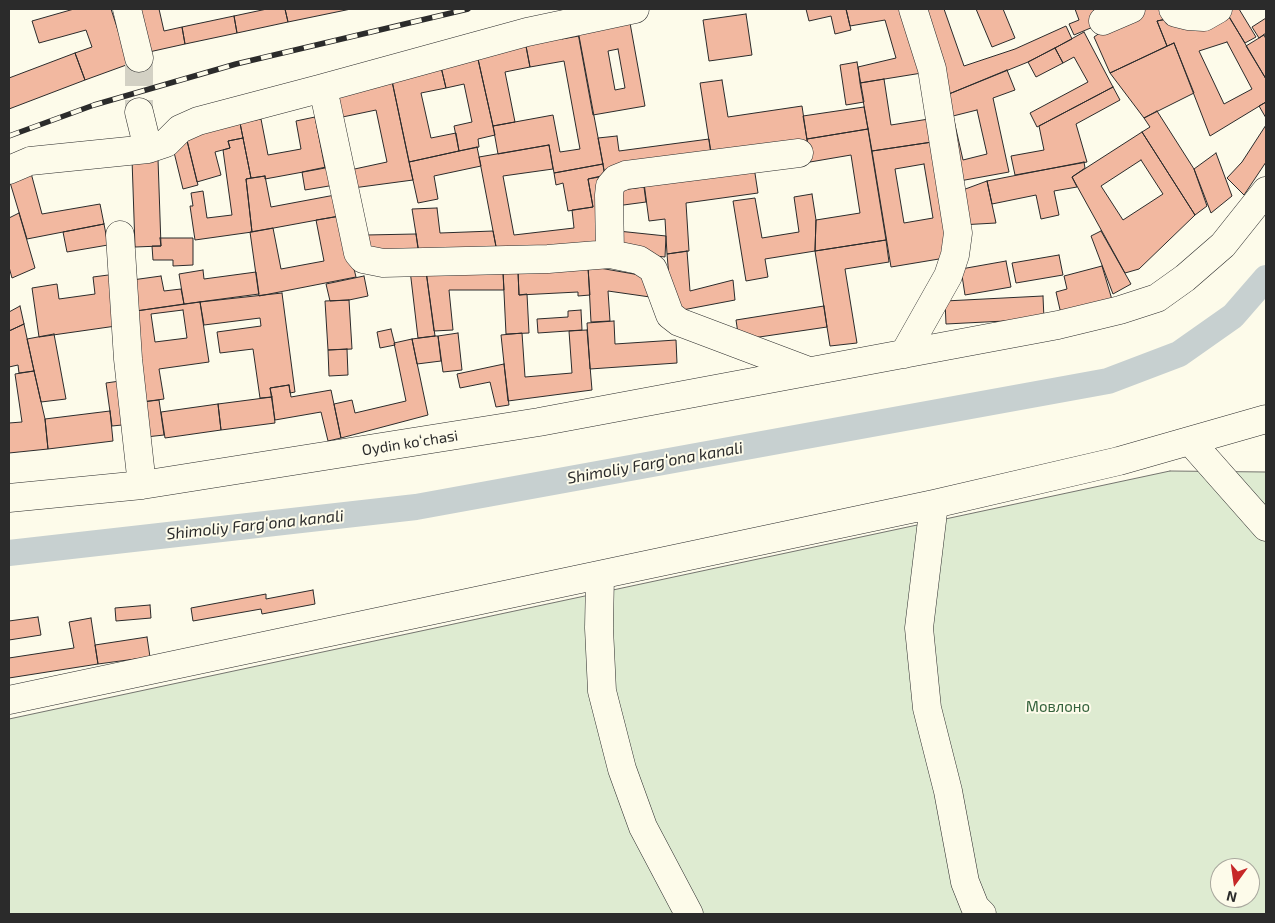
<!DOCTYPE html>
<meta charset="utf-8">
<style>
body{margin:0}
#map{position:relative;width:1275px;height:923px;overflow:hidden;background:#fdfbea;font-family:"Exo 2",sans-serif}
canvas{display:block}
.frame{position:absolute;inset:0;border:10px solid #2b2b2b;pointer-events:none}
.north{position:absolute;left:1210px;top:858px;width:50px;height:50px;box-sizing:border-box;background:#fdfbea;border:1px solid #a9a89e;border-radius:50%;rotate:194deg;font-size:14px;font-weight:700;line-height:20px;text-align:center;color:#2b2b2b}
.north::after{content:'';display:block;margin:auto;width:18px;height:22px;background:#c62828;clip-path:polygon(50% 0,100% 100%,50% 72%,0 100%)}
</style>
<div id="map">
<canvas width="1275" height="923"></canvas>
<div class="frame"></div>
<div class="north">N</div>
</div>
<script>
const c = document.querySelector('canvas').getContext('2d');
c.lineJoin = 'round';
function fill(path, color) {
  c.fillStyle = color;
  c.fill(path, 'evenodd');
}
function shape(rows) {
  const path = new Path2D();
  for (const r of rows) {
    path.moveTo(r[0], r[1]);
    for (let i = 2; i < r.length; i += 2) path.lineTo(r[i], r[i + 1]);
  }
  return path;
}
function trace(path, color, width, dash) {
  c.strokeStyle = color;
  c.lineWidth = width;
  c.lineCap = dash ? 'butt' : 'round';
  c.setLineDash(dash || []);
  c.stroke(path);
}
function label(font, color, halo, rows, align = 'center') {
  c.font = font + ' "Exo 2",sans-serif';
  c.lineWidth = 4;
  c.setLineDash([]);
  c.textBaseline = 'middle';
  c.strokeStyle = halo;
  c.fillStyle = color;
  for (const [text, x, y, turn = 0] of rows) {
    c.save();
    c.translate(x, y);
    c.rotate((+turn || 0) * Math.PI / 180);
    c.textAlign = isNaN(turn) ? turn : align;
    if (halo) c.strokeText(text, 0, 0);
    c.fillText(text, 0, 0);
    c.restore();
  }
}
const green = shape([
 [1170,471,1266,472,1266,914,9,914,9,719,1170,471],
 [1220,868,1250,868,1250,898,1220,898,1220,868]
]);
fill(green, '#deebd1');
trace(green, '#74746e', 1);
trace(shape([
 [9,553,416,507,1108,381,1179,354,1233,316,1266,278]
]), '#c7d0d0', 26);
const building = shape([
 [74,9,111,9,129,64,85,80,75,53,92,47,86,30,39,43,32,21,74,9],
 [139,9,159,9,164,31,182,27,185,44,149,52,139,9],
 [267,9,285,9,288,22,237,33,234,16,267,9],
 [285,9,351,9,288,22,285,9],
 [806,9,846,9,851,30,835,34,831,16,809,21,806,9],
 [846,9,910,9,928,72,860,83,858,67,896,58,885,20,850,26,846,9],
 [918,9,944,9,964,66,1015,49,1066,26,1072,39,1028,62,944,96,918,9],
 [976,9,1003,9,1015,38,992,47,976,9],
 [1075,9,1093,9,1100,24,1074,35,1069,24,1079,20,1075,9],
 [1142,9,1169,9,1172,18,1157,21,1167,46,1110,73,1094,37,1121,18,1142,9],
 [1224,9,1239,9,1256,37,1245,43,1224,9],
 [1227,13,1266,79,1266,102,1210,136,1174,43,1167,46,1157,21,1180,16,1227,13],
 [1227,42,1252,89,1224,104,1199,51,1227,42],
 [746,14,752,55,709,61,703,20,746,14],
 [234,16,237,33,185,44,182,27,234,16],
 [1266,18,1266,33,1259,38,1252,27,1266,18],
 [630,23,645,106,593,115,578,33,630,23],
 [618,49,625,88,615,90,608,51,618,49],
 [560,30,562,39,579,36,603,164,554,173,549,145,498,154,493,126,553,115,560,152,580,149,564,61,530,67,524,36,560,30],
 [1084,32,1113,87,1037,127,1030,113,1088,82,1074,57,1063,63,1055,48,1084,32],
 [1264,35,1266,39,1266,79,1246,46,1264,35],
 [1174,43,1194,93,1144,118,1110,73,1174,43],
 [526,46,530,67,505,72,515,122,493,126,478,59,526,46],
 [1055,48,1063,63,1036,77,1028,62,1055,48],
 [75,53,85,80,9,109,9,78,75,53],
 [478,59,495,135,478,139,479,147,459,151,454,126,472,122,464,84,446,88,441,67,478,59],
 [857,62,864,102,846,105,840,65,857,62],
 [441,67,446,88,421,93,431,138,456,133,459,151,409,162,392,81,441,67],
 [1007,70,1015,90,993,98,1009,172,954,182,944,96,1007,70],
 [977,110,987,154,963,160,953,116,977,110],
 [884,79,891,125,935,118,939,141,872,151,860,83,884,79],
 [722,80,728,117,802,106,808,147,712,160,700,83,722,80],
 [392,81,413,180,353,188,350,170,387,162,376,110,333,119,329,94,392,81],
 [1113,87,1120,100,1076,124,1087,162,1015,175,1011,156,1044,150,1039,126,1113,87],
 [1266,102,1266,118,1259,106,1266,102],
 [864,107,868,129,807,139,803,116,864,107],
 [1157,111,1194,169,1207,206,1195,215,1142,132,1150,127,1144,118,1157,111],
 [315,117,325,168,265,179,265,176,251,178,240,123,261,119,268,155,301,149,296,121,315,117],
 [240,123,243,138,228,141,230,148,215,152,221,175,197,182,186,136,240,123],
 [1266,125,1266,162,1244,195,1227,178,1242,162,1266,125],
 [868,129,886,240,815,251,816,220,860,213,851,155,810,162,807,139,868,129],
 [1142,132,1195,215,1139,269,1125,273,1072,177,1142,132],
 [1141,160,1163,194,1123,220,1101,186,1141,160],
 [617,136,619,151,709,139,712,160,605,176,598,138,617,136],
 [243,138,251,178,246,179,252,232,195,240,190,206,193,206,191,193,203,191,207,218,232,215,223,150,230,148,228,141,243,138],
 [187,141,198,185,183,189,172,144,187,141],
 [939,141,951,257,891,267,872,151,939,141],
 [924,164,933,218,904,223,895,169,924,164],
 [549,145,553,169,503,176,514,235,574,228,572,210,593,207,588,179,601,176,605,249,498,257,479,157,549,145],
 [477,147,481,166,434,176,438,199,418,203,409,162,477,147],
 [1216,153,1232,196,1211,213,1194,169,1216,153],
 [132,159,158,159,161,246,135,247,132,159],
 [1084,162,1085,168,1072,177,1077,187,1054,191,1059,215,1041,219,1036,195,992,204,987,181,1084,162],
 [603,164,605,176,588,179,593,207,568,211,563,183,556,185,554,173,603,164],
 [331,166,335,185,305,190,302,172,331,166],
 [754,167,758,193,686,203,689,251,667,254,665,219,649,221,644,183,754,167],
 [31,173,42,214,100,204,104,224,27,239,9,179,31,173],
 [265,176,271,207,335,195,339,216,252,232,246,179,265,176],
 [987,181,996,223,960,225,960,191,987,181],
 [644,187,646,202,616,206,614,191,644,187],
 [812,194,816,220,815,251,765,259,768,277,746,281,733,201,755,198,762,238,799,232,794,197,812,194],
 [437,208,440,233,493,231,498,257,420,259,412,209,437,208],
 [19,213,35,268,12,278,9,267,9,218,19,213],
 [341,216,356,277,259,296,250,232,273,228,281,269,324,261,316,220,341,216],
 [104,224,108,245,67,252,63,232,104,224],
 [618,231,666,236,665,257,616,252,618,231],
 [1101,231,1131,284,1113,294,1091,236,1101,231],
 [416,234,419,256,367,257,366,235,416,234],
 [160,238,193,238,193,265,173,266,173,260,153,260,152,246,161,246,160,238],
 [886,240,889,262,845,269,857,343,830,346,815,251,886,240],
 [687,251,690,291,733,280,735,300,672,312,667,254,687,251],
 [1059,255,1063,275,1016,283,1012,263,1059,255],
 [1006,261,1011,287,965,295,961,269,1006,261],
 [588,266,651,277,650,297,608,291,610,321,591,322,588,266],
 [1102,266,1113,303,1061,314,1056,292,1067,289,1064,276,1102,266],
 [588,268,590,295,578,296,578,292,519,295,518,271,588,268],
 [203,270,204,279,256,272,259,294,184,304,179,274,203,270],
 [410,270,426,271,435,336,418,338,410,270],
 [426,271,503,272,504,290,449,290,453,330,434,331,426,271],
 [518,271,519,295,527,294,529,333,506,334,503,272,518,271],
 [116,274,123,325,39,337,32,288,57,284,59,299,95,294,93,277,116,274],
 [161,276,164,291,181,289,184,304,129,312,125,281,161,276],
 [364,276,368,296,349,300,330,301,326,284,364,276],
 [282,293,295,392,290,393,289,385,270,388,272,397,260,398,253,349,220,353,217,332,261,326,260,318,204,325,200,302,282,293],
 [1043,296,1044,319,946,324,945,301,1043,296],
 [349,300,352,349,328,350,325,301,349,300],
 [200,302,209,362,159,369,164,399,142,402,129,312,200,302],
 [183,310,187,338,155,342,151,314,183,310],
 [20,306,24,324,9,331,9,312,20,306],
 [824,306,827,327,739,340,736,320,824,306],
 [581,310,582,330,538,333,537,319,568,317,568,311,581,310],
 [614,321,615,344,676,340,677,363,590,369,587,323,614,321],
 [24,324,34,371,19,373,18,365,9,367,9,331,24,324],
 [391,329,395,345,380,348,377,332,391,329],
 [587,330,592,390,508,401,501,335,522,333,525,377,572,373,569,331,587,330],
 [458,333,462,370,443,372,438,336,458,333],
 [54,334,66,399,41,402,27,339,54,334],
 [435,336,438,336,441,361,417,364,412,339,435,336],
 [412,339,428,415,341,438,334,404,352,400,355,413,406,401,394,343,412,339],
 [347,349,348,375,329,376,328,350,347,349],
 [504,364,509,405,496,407,490,382,460,388,457,374,504,364],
 [34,371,45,419,48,449,9,453,9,423,22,422,15,374,34,371],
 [127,380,132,424,112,426,106,383,127,380],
 [289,385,291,397,331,390,341,438,328,441,321,412,275,420,270,388,289,385],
 [272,397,275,423,221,430,218,404,272,397],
 [159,400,164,435,146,437,142,402,159,400],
 [218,404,221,430,165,438,161,412,218,404],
 [110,411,113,441,48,449,45,419,110,411],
 [313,590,315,604,262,614,261,609,193,621,191,608,266,594,266,599,313,590],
 [150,605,151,618,116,621,115,608,150,605],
 [38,617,41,635,9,640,9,621,38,617],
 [91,618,98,664,9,678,9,658,74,648,69,622,91,618],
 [147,637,150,657,98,664,95,645,147,637]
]);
fill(building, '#f2b8a0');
trace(building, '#2b2b2b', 1);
trace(shape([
 [139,58,139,112]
]), '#d3d1c4', 28, [28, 14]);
const minor = shape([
 [127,9,139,58],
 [635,9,527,32,323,88,358,253,363,259,383,263,548,259,610,254,639,260,653,269,670,315,679,322,809,371],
 [1173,9,1176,13,1188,16,1204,17,1218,9],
 [1103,21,1131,9],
 [148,149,166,143,180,129,198,121,323,88],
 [9,170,30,161,148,149,139,112],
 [120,235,128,359,142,485],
 [610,254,609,195,610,186,616,179,626,175,799,153],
 [904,354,948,276,955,255,958,233,932,69,913,9],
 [1190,441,1266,527],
 [9,498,142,485,539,422,1058,325,1120,310,1157,298,1185,278,1223,245,1266,191],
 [934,504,919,628,927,708,948,791,965,882,975,907,982,914],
 [600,576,599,628,602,691,622,769,643,827,689,914],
 [9,700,934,504,1119,461,1266,419]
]);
trace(minor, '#2b2b2b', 29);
trace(minor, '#fdfbea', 28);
const rail = shape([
 [9,136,94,105,236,64,468,9]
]);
trace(rail, '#2b2b2b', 5.5);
trace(rail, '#fdfbea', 4, [11]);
label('15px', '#2b2b2b', '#fdfbea', [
 ["Oydin koʻchasi",410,443,-9]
]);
label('15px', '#34623c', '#fdfbea', [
 ["Мовлоно",1058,707]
]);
label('italic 16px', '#2b2b2b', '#fdfbea', [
 ["Shimoliy Fargʻona kanali",655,463,-10],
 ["Shimoliy Fargʻona kanali",255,525,-6]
]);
</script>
